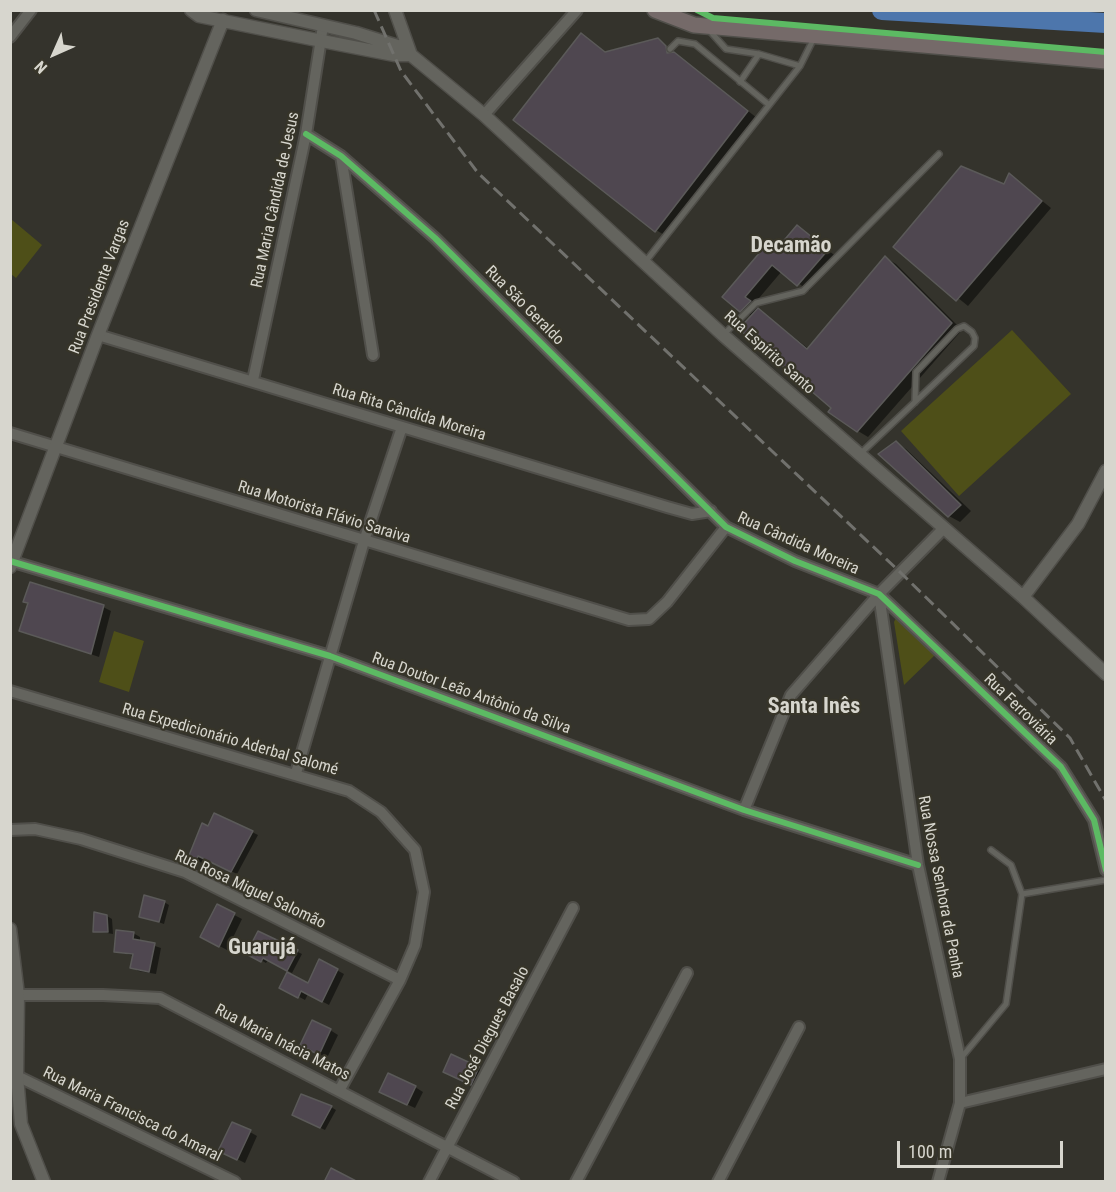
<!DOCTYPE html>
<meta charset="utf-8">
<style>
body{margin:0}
#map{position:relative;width:1116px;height:1192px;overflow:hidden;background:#34332c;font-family:"Roboto Condensed",sans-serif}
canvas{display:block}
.frame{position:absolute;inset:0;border:12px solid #d7d6ce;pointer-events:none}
.north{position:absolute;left:24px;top:24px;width:60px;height:60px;-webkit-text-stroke:4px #373529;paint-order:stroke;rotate:225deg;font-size:16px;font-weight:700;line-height:24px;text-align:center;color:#d7d6ce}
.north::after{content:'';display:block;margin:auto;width:21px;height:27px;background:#d7d6ce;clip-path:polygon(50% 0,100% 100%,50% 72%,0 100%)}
.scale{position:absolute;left:897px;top:1141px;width:166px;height:27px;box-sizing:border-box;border:3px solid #d7d6ce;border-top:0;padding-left:8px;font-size:18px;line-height:21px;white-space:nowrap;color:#d7d6ce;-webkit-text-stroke:4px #373529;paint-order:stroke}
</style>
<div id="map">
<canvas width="1116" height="1192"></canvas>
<div class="frame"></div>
<div class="north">N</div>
<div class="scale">100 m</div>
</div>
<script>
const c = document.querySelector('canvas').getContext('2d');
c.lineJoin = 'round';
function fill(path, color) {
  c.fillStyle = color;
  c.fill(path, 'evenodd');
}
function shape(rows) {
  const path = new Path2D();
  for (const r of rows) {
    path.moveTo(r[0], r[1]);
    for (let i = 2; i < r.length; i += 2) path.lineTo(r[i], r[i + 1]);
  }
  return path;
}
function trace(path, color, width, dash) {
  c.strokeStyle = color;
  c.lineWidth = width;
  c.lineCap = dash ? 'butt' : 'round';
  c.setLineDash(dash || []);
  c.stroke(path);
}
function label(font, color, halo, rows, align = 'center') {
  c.font = font + ' "Roboto Condensed",sans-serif';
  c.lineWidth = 4.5;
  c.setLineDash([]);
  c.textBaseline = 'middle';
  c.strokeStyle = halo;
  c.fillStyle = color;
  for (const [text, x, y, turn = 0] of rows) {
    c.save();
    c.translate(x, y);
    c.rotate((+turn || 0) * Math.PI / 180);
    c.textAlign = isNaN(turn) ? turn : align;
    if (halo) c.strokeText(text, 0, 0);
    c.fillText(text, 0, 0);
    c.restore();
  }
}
fill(shape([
 [11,219,42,245,16,278,11,274],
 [1012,330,1071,394,959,496,901,431],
 [896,618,935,655,904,685,894,622],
 [114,631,144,641,129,692,99,682]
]), '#4e4f18');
fill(shape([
 [582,35,607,53,658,40,757,118,666,236,656,230],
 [1010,175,1051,208,968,306,895,247,1005,186],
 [797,227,837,257,809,291,782,271,754,304,759,310,809,349,886,258,896,264,962,330,868,437,858,431,833,408,752,317,724,297,767,246,777,251],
 [896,443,906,449,971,511,960,522,949,516],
 [29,603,103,607,111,611,99,657,21,630],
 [208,828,252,832,258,835,237,874,204,858,202,863,195,860],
 [164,902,169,905,164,924,140,916],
 [217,906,242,919,227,950,210,941],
 [107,916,112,919,113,934,95,931],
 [133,933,140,937,140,941,161,948,156,974,138,971,132,967,134,956,116,951],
 [259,933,302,954,292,973,268,960,266,963,248,953],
 [320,961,344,974,329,1005,308,994,305,1000,288,991,308,985],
 [330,1030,338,1035,327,1058,309,1049],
 [452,1056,486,1073,479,1088,453,1076],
 [415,1087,423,1092,415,1108,389,1096],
 [331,1107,336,1110,325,1130,298,1117],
 [250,1132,257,1136,245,1163,227,1154]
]), '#0007');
trace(shape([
 [882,10,1106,23]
]), '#4d76ac', 20);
const building = shape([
 [581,33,605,52,658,38,666,46,667,53,674,52,748,111,655,232,513,120,581,33],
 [961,166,1004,184,1009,173,1042,201,956,301,893,247,961,166],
 [797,225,828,250,797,286,772,265,745,297,751,301,740,312,722,297,767,244,775,251,797,225],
 [885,256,952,323,857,432,828,412,831,408,739,329,758,308,807,349,885,256],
 [896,441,961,505,948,517,878,454,896,441],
 [30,582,104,605,91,654,19,631,28,603,23,602,30,582],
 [214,813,253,831,231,872,198,856,196,861,188,858,202,823,208,826,214,813],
 [144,895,165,901,159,922,139,917,144,895],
 [217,904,235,913,219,947,200,937,217,904],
 [94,912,107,915,108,932,93,932,94,912],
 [116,930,134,932,133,939,155,943,149,972,130,968,133,954,114,952,116,930],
 [258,931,298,950,287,971,263,958,261,962,246,954,258,931],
 [319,959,338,969,322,1002,301,991,298,998,279,988,287,972,308,983,319,959],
 [312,1020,331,1029,319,1055,300,1045,312,1020],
 [451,1054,479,1067,471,1085,443,1072,451,1054],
 [388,1073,416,1086,407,1105,379,1092,388,1073],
 [301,1094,332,1106,320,1128,292,1115,301,1094],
 [232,1122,251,1130,237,1160,218,1151,232,1122],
 [331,1168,358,1182,324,1182,331,1168]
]);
fill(building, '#4f4750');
trace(building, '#5b5a59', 1.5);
const service = shape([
 [709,30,726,49,759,54,800,66],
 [670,49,678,41,695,44,768,104],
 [740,82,759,54],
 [646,261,800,66,814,38],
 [723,335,756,303,803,291,939,154],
 [859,455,915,402,974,346,975,338,972,332,964,326,957,329,916,372,915,402],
 [991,850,1011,865,1022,894],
 [961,1058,1006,1004,1022,894,1106,880]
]);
const minor = shape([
 [10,37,31,10],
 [484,115,577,10],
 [306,134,341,156,435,238,726,527,795,561,879,594,1061,767,1094,820,1106,870],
 [341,156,373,355],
 [98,335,667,507,692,514,711,511],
 [253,380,306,134,323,26],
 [10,433,629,620,649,619,667,602,726,527],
 [10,561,330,656,744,810,918,865],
 [879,594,918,865,960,1059,960,1103,938,1182],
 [10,691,349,791,381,812,415,850,424,892,415,945,400,980,340,1089],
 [296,773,364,541,402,427],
 [744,810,791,695,879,594,943,529],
 [10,830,35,829,81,839,185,872,400,980],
 [18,995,103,995,160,998,514,1182],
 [10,1076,17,1076,235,1182],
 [960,1103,1106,1069],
 [429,1182,573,908],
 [576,1182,687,973],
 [718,1182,799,1027]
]);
const tertiary = shape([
 [191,10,199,16,322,41,394,55,411,55],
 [256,10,356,33,407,49],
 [395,10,411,55,484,115,723,335,1023,597,1106,674],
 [10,567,98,335,223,20],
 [1023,597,1078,524,1106,471],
 [10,929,18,995,17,1076,21,1124,44,1182]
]);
const primary = shape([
 [655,10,694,25,1106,61]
]);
trace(service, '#504f4a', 8);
trace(minor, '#504f4a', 14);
trace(tertiary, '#504f4a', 15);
trace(primary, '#504f4a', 18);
trace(service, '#64645e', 5);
trace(minor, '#64645e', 10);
trace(tertiary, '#64645e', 12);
trace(primary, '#756a69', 15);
trace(shape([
 [374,10,401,71,478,173,901,573,1070,738,1106,801]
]), '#71716d', 3, [12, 6]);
trace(shape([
 [697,10,713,18,1106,52],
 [306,134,341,156,435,238,726,527,795,561,879,594,1061,767,1094,820,1106,870],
 [10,561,330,656,744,810,918,865]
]), '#5cba63', 6);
label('16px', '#d7d6ce', '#373529', [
 ["Rua Maria Cândida de Jesus",276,200,-78],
 ["Rua Presidente Vargas",100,287,-69],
 ["Rua São Geraldo",524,306,45],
 ["Rua Espírito Santo",769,353,42],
 ["Rua Rita Cândida Moreira",409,413,17],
 ["Rua Motorista Flávio Saraiva",324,513,17],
 ["Rua Cândida Moreira",798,544,24],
 ["Rua Doutor Leão Antônio da Silva",471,694,20],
 ["Rua Ferroviária",1020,710,44],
 ["Rua Expedicionário Aderbal Salomé",230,740,16],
 ["Rua Nossa Senhora da Penha",940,887,79],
 ["Rua Rosa Miguel Salomão",250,890,25],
 ["Rua José Diegues Basalo",488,1038,-62],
 ["Rua Maria Inácia Matos",282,1043,27],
 ["Rua Maria Francisca do Amaral",132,1115,26]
]);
label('bold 22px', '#d7d6ce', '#373529', [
 ["Decamão",791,246],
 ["Santa Inês",814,707],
 ["Guarujá",262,948]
]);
</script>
